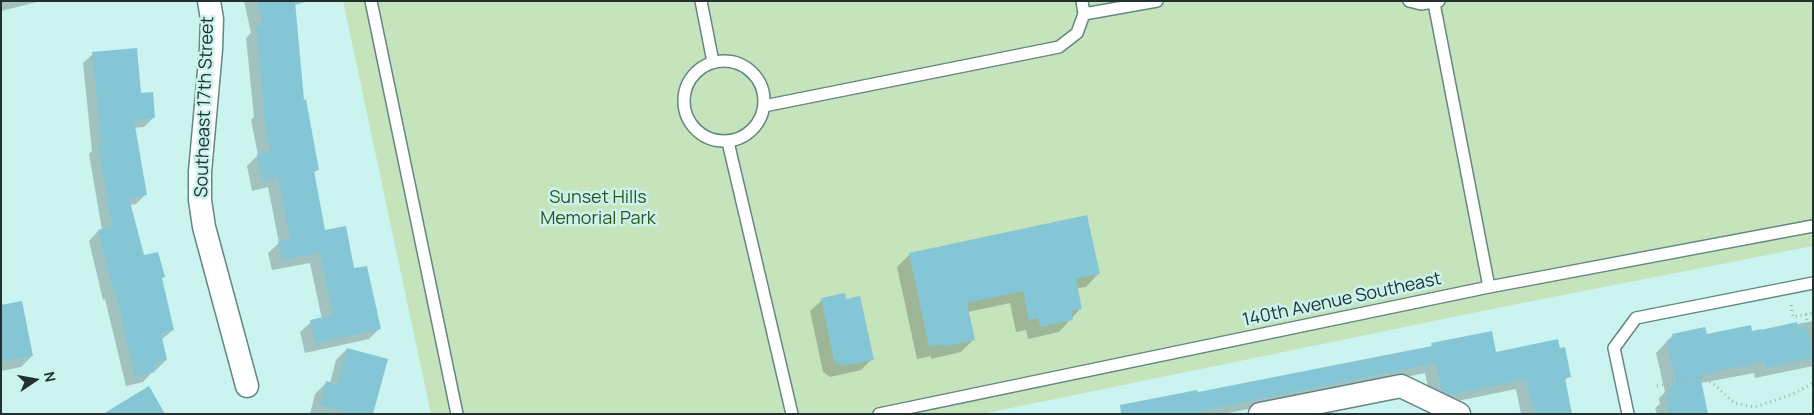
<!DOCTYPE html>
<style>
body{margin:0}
#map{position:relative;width:1814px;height:415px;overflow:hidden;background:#cbf3ef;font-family:Manrope,sans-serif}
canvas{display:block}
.frame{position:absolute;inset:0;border:2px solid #223130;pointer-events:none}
.north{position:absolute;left:10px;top:355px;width:50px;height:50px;-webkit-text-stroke:4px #cbf3ef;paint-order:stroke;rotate:78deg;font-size:14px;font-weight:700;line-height:20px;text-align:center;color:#223130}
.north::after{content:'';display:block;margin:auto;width:18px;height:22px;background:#223130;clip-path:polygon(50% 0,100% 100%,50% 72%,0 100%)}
</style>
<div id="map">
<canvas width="1814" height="415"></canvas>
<div class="frame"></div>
<div class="north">N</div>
</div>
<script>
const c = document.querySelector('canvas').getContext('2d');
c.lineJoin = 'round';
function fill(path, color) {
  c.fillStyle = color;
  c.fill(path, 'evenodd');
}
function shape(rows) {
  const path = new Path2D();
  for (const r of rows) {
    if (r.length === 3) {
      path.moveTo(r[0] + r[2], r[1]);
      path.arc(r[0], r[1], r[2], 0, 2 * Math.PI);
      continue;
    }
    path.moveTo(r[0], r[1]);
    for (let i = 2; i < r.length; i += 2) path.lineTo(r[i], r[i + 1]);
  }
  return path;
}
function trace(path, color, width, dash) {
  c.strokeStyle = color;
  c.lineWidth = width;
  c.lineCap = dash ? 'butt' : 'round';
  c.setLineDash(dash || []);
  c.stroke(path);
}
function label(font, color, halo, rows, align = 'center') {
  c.font = font + ' Manrope,sans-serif';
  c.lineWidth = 5;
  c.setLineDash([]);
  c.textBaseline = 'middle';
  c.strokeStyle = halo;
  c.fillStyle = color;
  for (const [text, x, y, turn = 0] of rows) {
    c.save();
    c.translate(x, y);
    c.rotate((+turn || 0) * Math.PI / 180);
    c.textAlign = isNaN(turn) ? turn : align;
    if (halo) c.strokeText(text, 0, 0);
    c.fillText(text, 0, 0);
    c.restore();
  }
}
fill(shape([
 [343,1,1813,1,1813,246,1497,308,982,414,431,414]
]), '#c6e4bb');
fill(shape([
 [1,1,41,1,1,11],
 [244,1,309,1,294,5,303,101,318,169,313,174,324,232,353,270,379,329,369,339,305,353,300,332,311,322,322,319,310,263,272,270,268,253,279,243,268,187,252,191,247,166,258,155,251,120,254,117,246,38,251,33],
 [93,54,140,95,154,117,144,127,134,128,146,194,136,204,130,205,143,257,163,277,161,279,173,330,161,340,166,360,156,370,153,371,143,382,126,386,105,299,103,300,89,241,98,231,102,230,89,154,92,151,83,63],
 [910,254,1098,274,1086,287,1077,288,1081,308,1059,332,1028,339,1026,330,1016,332,1010,303,968,312,974,339,961,352,931,359,931,356,917,359,897,267],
 [822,300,872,359,861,370,830,377,823,372,810,311],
 [1,306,32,356,21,367,1,371],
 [1813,321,1813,366,1755,378,1754,373,1701,383,1707,414,1657,414,1655,408,1660,404,1659,398,1665,392,1656,353,1673,335,1706,335,1760,331],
 [1432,345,1495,353,1569,376,1564,381,1571,414,1521,414,1516,389,1438,405,1431,401,1425,373,1224,414,1127,414,1197,394,1429,348],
 [347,349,372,414,310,414,315,394,327,382,330,383,336,360]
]), '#0003');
fill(shape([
 [257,1,295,1,304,100,306,99,319,170,314,171,325,230,346,226,354,268,367,266,381,329,315,343,310,320,333,315,320,253,282,260,278,241,290,239,278,177,262,181,257,154,270,152,262,108,264,107,256,26,263,25],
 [137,48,141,93,153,92,155,118,134,120,147,195,129,198,144,255,158,252,165,277,162,278,174,330,161,333,167,360,153,364,155,372,135,377,115,290,113,290,98,230,112,226,98,143,101,142,92,52],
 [1087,215,1100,274,1076,279,1082,309,1071,311,1073,320,1040,327,1038,318,1029,320,1023,291,967,303,975,340,944,347,943,344,929,347,909,253],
 [845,293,846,299,860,296,874,360,842,366,834,361,821,298],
 [22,301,33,356,1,362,1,305],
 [1797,322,1798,328,1806,326,1813,358,1766,368,1765,362,1700,375,1708,414,1670,414,1666,396,1671,395,1670,386,1676,384,1667,340,1673,339,1672,334,1705,327,1707,334,1751,325,1752,331,1761,329,1761,330],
 [1492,331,1496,352,1558,339,1560,348,1565,347,1571,377,1565,378,1572,414,1536,414,1535,408,1532,408,1526,379,1449,395,1441,391,1436,363,1201,411,1202,414,1121,414,1120,405,1197,390,1198,392,1432,346,1431,343],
 [347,348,388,359,373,414,353,414,320,405,326,381,337,384],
 [149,386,165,414,103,414]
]), '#85c6d6');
const service = shape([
 [371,1,457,414],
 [701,1,713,62],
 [1409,1,1421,4,1439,1],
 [1434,3,1489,287],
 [1084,14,1157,1],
 [724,101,40],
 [764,106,1059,47,1077,33,1084,14,1082,1],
 [728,142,792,414],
 [879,414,1489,287,1813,226],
 [1628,414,1614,348,1636,318,1813,283]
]);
const minor = shape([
 [209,1,212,19,211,49,200,172,200,200,204,227,247,386],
 [1260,414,1401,386,1459,414]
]);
trace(service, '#628784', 14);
trace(minor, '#628784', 25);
trace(shape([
 [1791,305,1793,317,1813,313],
 [1806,314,1813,349],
 [1657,386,1699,376,1715,385,1734,403,1755,407,1793,394,1813,383]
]), '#96b7b4', 3, [1, 4]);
trace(service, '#fff', 11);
trace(minor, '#fff', 22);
label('18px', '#223130', '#cbf3ef', [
 ["Southeast 17th Street",205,107,-88],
 ["140th Avenue Southeast",1342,300,-12]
]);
label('18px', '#2d561b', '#cbf3ef', [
 ["Sunset Hills",598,198],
 ["Memorial Park",598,219]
]);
</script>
